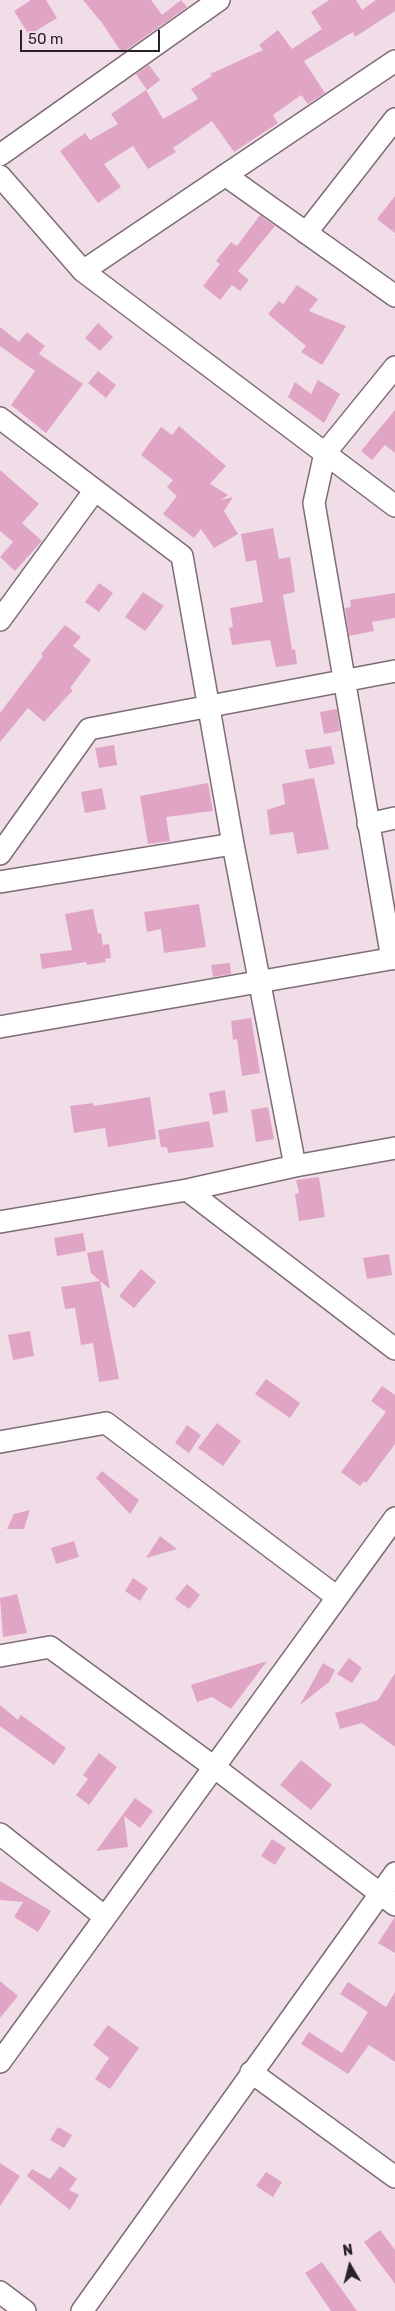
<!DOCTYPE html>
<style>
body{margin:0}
#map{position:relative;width:395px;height:2311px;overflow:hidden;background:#f1dde7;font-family:Rubik,sans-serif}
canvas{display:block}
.north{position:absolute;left:325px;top:2241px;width:50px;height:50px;-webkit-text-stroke:4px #f1dde7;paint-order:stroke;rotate:352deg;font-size:14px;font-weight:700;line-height:20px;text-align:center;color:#292226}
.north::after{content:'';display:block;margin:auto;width:18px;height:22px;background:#292226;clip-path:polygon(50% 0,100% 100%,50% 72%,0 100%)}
.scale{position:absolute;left:20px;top:30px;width:140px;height:22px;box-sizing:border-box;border:2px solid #292226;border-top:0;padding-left:6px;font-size:15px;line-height:18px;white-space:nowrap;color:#292226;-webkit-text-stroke:4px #f1dde7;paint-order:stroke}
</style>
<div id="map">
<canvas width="395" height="2311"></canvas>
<div class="north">N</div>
<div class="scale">50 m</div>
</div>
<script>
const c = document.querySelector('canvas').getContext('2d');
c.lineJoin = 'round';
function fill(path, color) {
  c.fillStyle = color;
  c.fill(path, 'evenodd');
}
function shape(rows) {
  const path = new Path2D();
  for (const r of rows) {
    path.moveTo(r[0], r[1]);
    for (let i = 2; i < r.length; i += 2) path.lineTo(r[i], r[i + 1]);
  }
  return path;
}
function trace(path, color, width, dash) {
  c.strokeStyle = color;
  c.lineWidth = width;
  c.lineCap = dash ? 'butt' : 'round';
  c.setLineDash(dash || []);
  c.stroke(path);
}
fill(shape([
 [31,0,46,0,57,18,29,35,14,11],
 [83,0,151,0,162,15,181,0,187,7,122,53,102,23],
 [329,0,356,0,362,10,376,0,395,0,395,11,355,37,353,32,304,61,325,93,308,104,301,95,273,115,278,123,234,152,212,121,173,148,176,152,148,169,133,146,104,164,121,187,98,203,60,151,85,133,90,140,118,124,111,114,146,90,163,119,198,99,191,89,212,76,210,74,263,50,259,45,278,30,292,49,322,29,311,12],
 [149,65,160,80,147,90,136,74],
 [395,196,395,233,377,219],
 [260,215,275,226,238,271,249,280,240,291,232,285,220,300,203,286,220,264,216,261,231,242,237,246],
 [297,285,318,299,309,311,346,326,322,365,301,352,306,346,268,314,279,301,283,304],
 [98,323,113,337,100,351,85,338],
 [0,327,19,342,27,332,45,346,39,354,83,384,46,433,11,405,35,371,0,346],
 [98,371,116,385,106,398,88,383],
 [318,380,340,394,324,423,288,397,295,382,311,394],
 [395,410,395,453,385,445,372,460,361,451],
 [179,426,226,466,210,484,228,495,221,500,233,497,224,511,238,534,214,548,201,529,194,538,163,514,177,496,167,487,173,480,141,455,161,427,172,435],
 [0,470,39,504,22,523,42,541,15,571,0,557,13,542,0,531],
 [273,528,279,559,290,557,295,592,283,595,292,650,295,649,297,664,276,667,270,640,232,645,229,628,233,627,230,608,263,602,256,560,246,562,241,534],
 [99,583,113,593,99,612,85,602],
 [143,592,164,606,145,631,125,617],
 [395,593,395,618,372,622,374,631,349,636,345,608,351,607,350,600],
 [65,625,81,637,73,646,91,660,70,688,73,690,44,722,28,708,0,742,0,713,43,656,41,654],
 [337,709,340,731,324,734,320,712],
 [114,745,117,765,99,768,95,748],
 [331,746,335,764,309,769,305,750],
 [314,778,329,849,297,854,293,832,270,835,267,810,285,804,282,784],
 [208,783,213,811,166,817,170,841,148,844,140,796],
 [102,788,106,809,85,813,81,792],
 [199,904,206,947,164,953,161,929,147,932,144,912],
 [93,909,98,934,101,933,103,945,109,944,111,958,105,959,106,962,87,965,86,962,42,969,40,954,72,950,65,914],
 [230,963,231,974,213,977,211,965],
 [251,1018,260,1073,242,1076,237,1039,233,1040,231,1021],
 [225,1090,228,1112,213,1115,209,1093],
 [150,1097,156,1139,108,1147,105,1128,74,1133,70,1106,93,1103,94,1106],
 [268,1107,274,1139,256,1142,251,1110],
 [209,1121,214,1147,168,1153,167,1147,161,1147,158,1130],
 [319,1177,325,1217,299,1221,295,1194,299,1193,296,1180],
 [83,1233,86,1251,57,1256,54,1238],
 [103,1250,110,1289,100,1281,119,1379,99,1382,93,1343,81,1345,75,1308,65,1309,61,1287,100,1281,91,1273,87,1253],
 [389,1254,392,1275,367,1279,363,1258],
 [141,1269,156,1282,134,1308,119,1296],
 [30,1331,34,1356,13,1360,8,1335],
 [266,1379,300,1403,290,1418,255,1394],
 [382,1386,395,1395,395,1444,366,1483,364,1481,360,1486,341,1472,386,1412,371,1401],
 [217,1423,241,1441,223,1466,198,1448],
 [187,1425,201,1435,189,1453,175,1443],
 [102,1471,139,1500,130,1514,96,1478],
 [30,1510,24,1529,7,1529,14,1514],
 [160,1536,177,1549,146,1558],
 [74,1541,79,1557,56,1564,51,1548],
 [133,1578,148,1588,140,1601,125,1591],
 [187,1584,200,1595,189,1609,175,1599],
 [17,1594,27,1633,3,1637,0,1598],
 [349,1658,362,1668,352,1683,337,1674],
 [267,1661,231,1709,212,1697,197,1702,191,1685],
 [323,1663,335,1670,329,1682,300,1705],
 [395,1673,395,1747,362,1723,340,1729,335,1713,378,1700],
 [0,1705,18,1720,21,1715,66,1748,54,1765,0,1726],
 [99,1753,117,1767,89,1805,76,1795,88,1779,83,1775],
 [301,1760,332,1785,311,1810,280,1785],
 [135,1798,153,1811,140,1828,124,1816,128,1847,96,1851],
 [272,1839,286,1848,275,1865,261,1856],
 [0,1881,51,1911,38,1932,14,1917,23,1902,0,1900],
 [395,1917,395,1953,378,1943],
 [0,1981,18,1996,0,2018],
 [348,1982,386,2007,395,1992,395,2062,369,2045,348,2074,301,2044,309,2032,342,2053,368,2012,340,1994],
 [108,2025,139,2048,110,2089,95,2079,109,2058,93,2045],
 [58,2127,72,2135,64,2148,50,2140],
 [0,2163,20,2176,0,2206],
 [60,2166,77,2179,69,2190,79,2195,70,2210,27,2176,32,2169,50,2179],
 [266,2172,282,2182,273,2197,256,2186],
 [380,2230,395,2250,395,2284,364,2242],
 [322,2262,357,2311,331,2311,305,2273]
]), '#e0a5c5');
const minor = shape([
 [0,155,219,0],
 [225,175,395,296],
 [0,176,83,271,395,506],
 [306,233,395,119],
 [83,271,395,61],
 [0,418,182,556,233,844,295,1166],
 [0,620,95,490],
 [368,824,395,818],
 [0,854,89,729,395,671],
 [0,882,233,844],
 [392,959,314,503,325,453,395,367],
 [0,1027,395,958],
 [187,1190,395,1349],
 [0,1222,187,1190,295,1166,395,1148],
 [0,1442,106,1423,337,1597],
 [0,1656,50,1647,214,1767,395,1905],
 [0,1834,105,1917],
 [0,2062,395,1518],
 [251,2072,395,2177],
 [0,2292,25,2311],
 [82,2311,395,1873]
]);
trace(minor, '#7e6c75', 24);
trace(minor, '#fff', 21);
</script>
